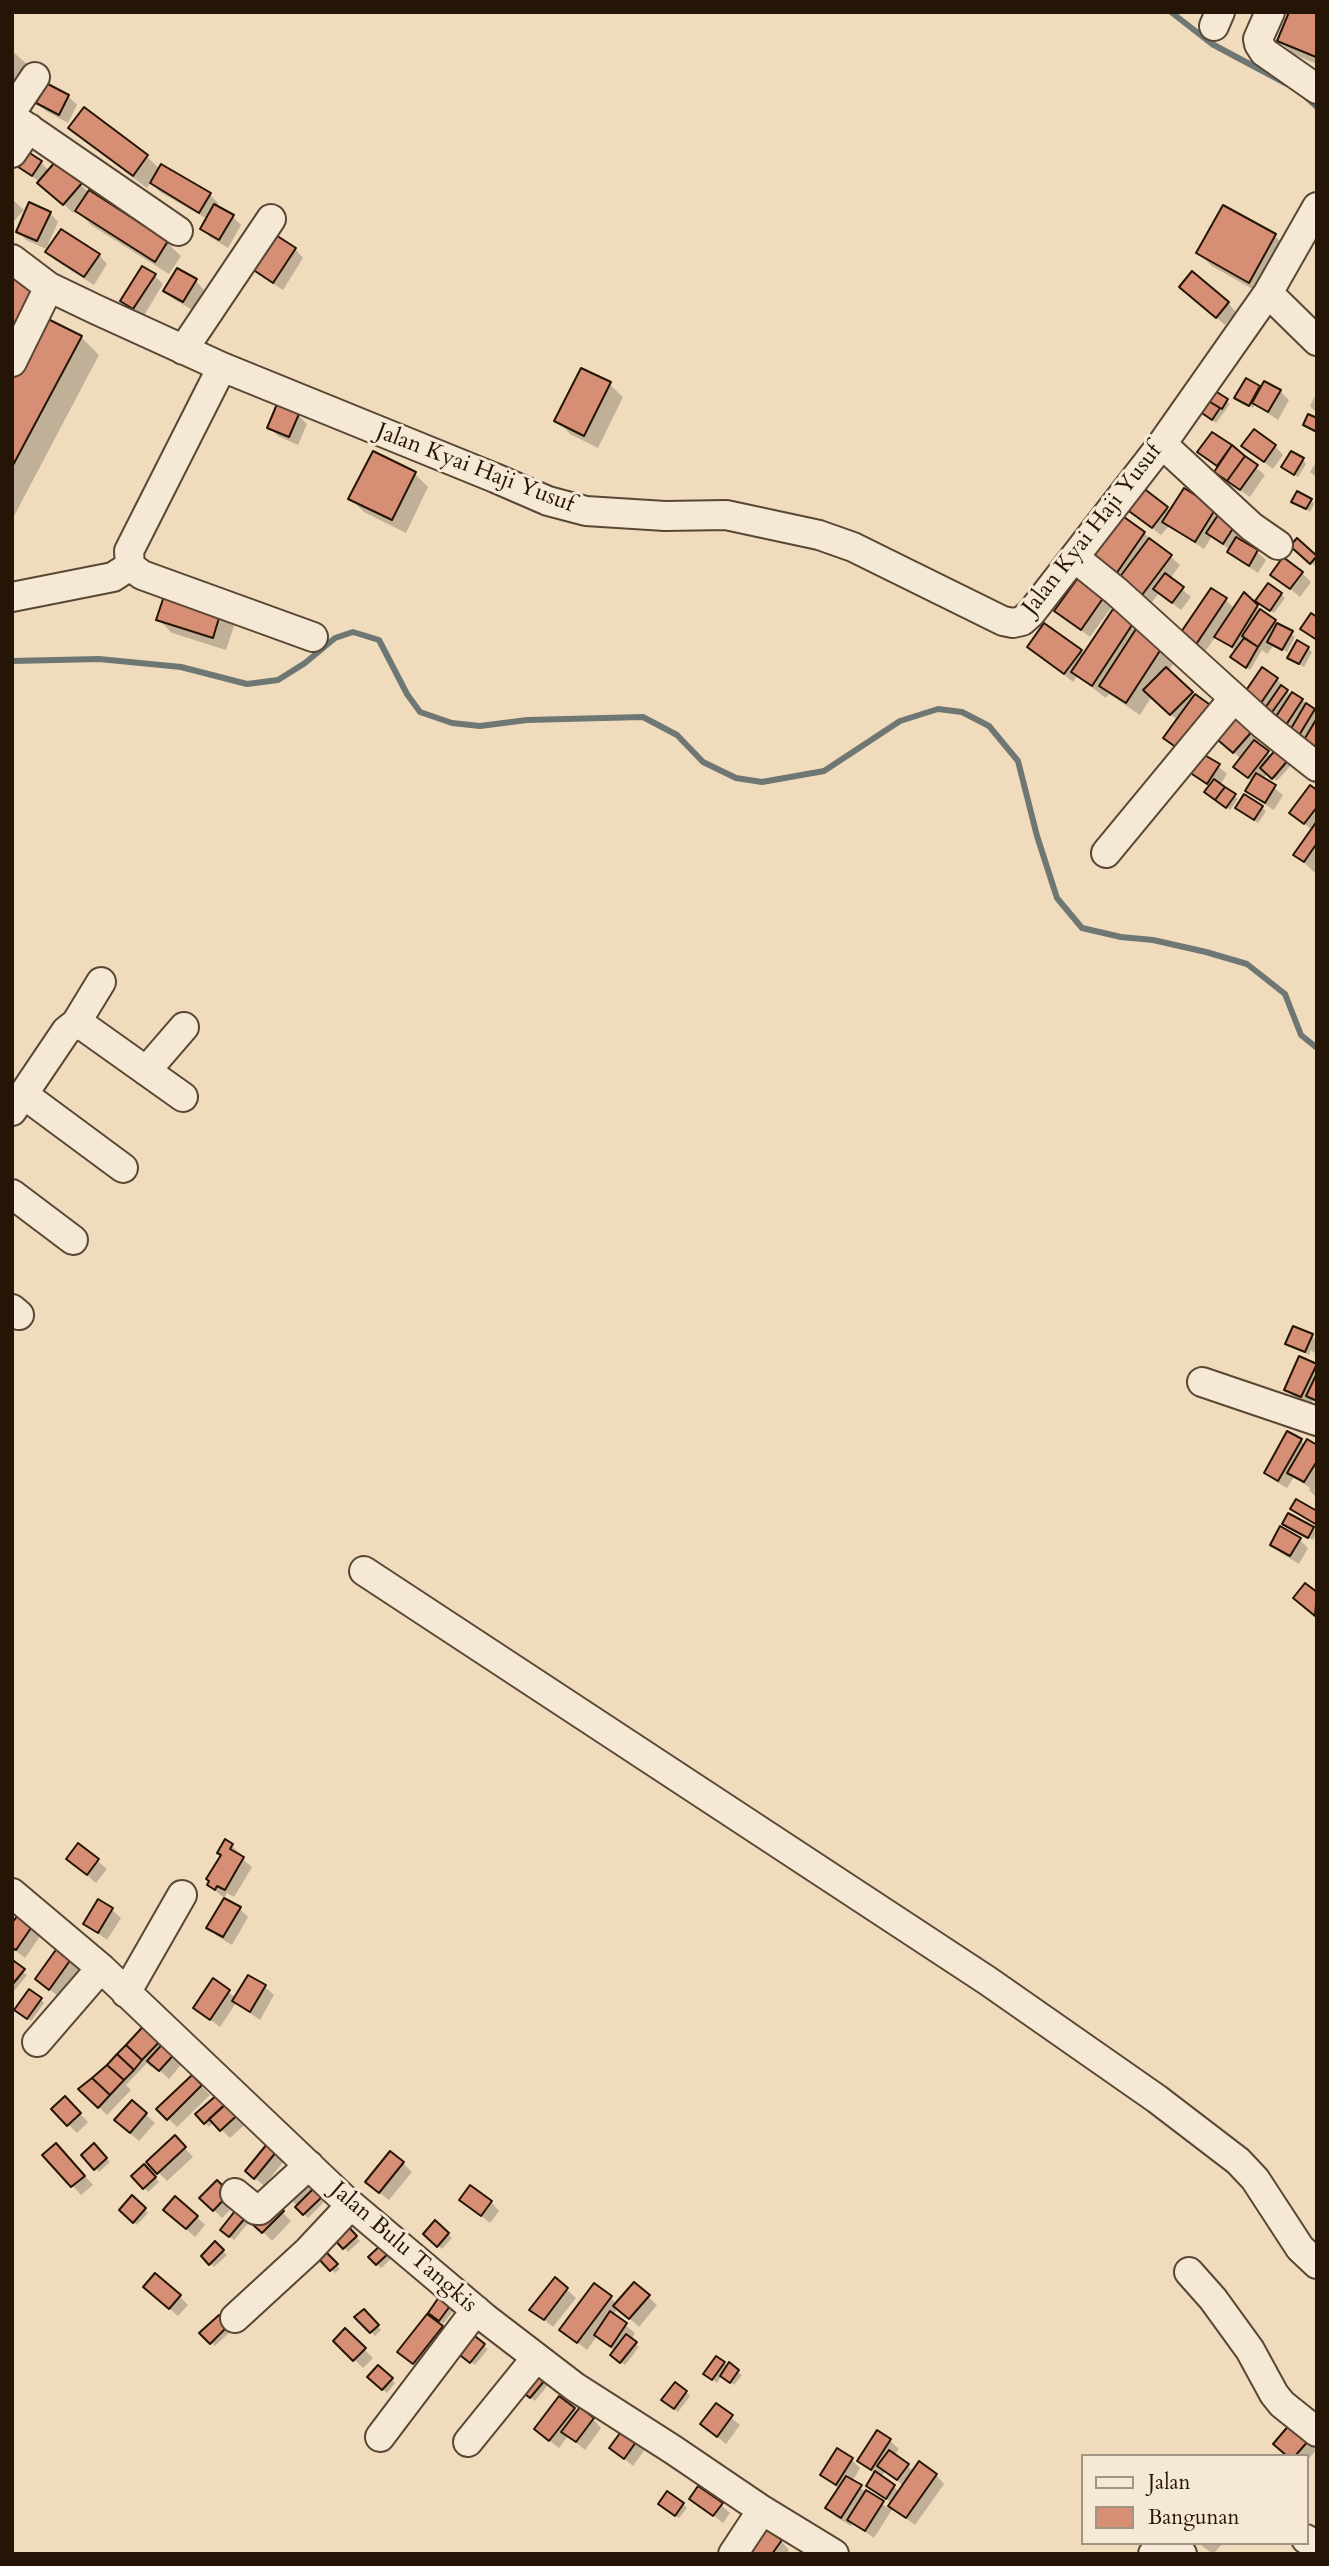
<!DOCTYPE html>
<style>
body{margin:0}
#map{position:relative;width:1329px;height:2566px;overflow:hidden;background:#f0dcbd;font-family:Cardo,serif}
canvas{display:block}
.frame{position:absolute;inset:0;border:14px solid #251506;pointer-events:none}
.legend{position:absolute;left:1081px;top:2454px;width:228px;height:91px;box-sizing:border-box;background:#f5e8d4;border:2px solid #a29482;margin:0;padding:9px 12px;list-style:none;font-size:21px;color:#251506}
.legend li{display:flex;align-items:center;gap:14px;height:35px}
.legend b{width:35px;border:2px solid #a29482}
</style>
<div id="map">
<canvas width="1329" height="2566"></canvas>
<div class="frame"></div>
<ul class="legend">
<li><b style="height:9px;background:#f5e8d4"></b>Jalan</li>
<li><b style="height:19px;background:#d68e75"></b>Bangunan</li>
</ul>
</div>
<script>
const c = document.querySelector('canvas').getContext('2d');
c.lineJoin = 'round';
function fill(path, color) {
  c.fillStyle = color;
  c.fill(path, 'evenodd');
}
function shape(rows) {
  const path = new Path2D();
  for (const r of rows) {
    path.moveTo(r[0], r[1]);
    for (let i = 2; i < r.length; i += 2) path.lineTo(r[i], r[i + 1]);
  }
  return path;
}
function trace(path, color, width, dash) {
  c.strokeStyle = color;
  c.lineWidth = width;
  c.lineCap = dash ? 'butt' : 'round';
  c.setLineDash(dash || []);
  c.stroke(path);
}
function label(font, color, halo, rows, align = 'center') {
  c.font = font + ' Cardo,serif';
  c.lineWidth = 6;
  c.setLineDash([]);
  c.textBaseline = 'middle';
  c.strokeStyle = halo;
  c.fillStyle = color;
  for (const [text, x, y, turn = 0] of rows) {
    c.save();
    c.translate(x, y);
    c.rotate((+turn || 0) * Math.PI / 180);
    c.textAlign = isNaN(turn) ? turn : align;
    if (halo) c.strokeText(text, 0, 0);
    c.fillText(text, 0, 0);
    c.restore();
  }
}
fill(shape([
 [1317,12,1317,64,1293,54,1280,41],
 [12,51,29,66,12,92],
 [47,85,68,96,77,105,68,123,46,111,38,103],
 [84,110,147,157,160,169,210,195,218,203,216,207,233,217,241,225,228,248,210,237,202,229,207,219,160,192,151,182,147,188,84,141,70,128],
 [12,162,40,162,50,171,81,185,88,192,167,243,181,256,169,274,91,225,76,209,73,213,40,182],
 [12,199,24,210,12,223],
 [50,213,58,222,46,249,26,240,18,231],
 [1275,236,1288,249,1263,295,1212,266,1198,253],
 [295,249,303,258,283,290,257,273,248,265],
 [47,252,99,255,107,264,94,285,56,261],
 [12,272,47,320,81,337,99,355,14,516],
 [155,276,163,284,143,317,122,300],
 [196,281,204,290,192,310,174,299,165,290],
 [1181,287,1228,303,1236,312,1225,325],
 [609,384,623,397,598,448,570,434,557,420],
 [1259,387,1261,390,1280,391,1289,400,1278,420,1255,404,1253,408,1241,401],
 [1212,391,1230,404,1216,423,1203,413],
 [1317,392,1317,413,1310,406],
 [298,415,307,424,298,445,278,436,270,428],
 [1212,434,1265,475,1250,497,1225,480,1216,472,1218,468,1200,452],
 [1243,445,1275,446,1283,455,1273,469],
 [1303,460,1306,464,1298,477,1287,471],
 [1317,461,1317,478,1310,472],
 [415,474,428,487,406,533,364,512,351,499],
 [1184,490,1247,529,1239,541,1257,552,1266,560,1258,573,1238,560,1230,550,1212,536,1204,549,1169,526,1161,535,1124,506,1167,508,1171,512],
 [1311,500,1314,504,1310,512,1294,501],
 [1144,533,1180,565,1170,579,1191,597,1181,610,1159,593,1152,602,1130,586,1101,570],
 [1297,540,1317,558,1315,566,1292,546],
 [1302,573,1311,582,1300,597,1272,574],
 [1080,578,1114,604,1090,637,1056,611],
 [167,592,235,623,226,650,172,633,158,619],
 [1281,594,1285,598,1274,613,1261,604],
 [1245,595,1264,614,1295,637,1287,652,1274,645,1267,654,1262,650,1250,670,1236,660,1236,652,1216,636,1202,656,1188,647,1226,600,1235,609],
 [1133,624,1175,661,1168,672,1195,697,1215,710,1234,712,1262,738,1257,744,1272,757,1277,751,1292,764,1277,781,1268,773,1263,779,1283,795,1274,810,1256,799,1247,791,1253,782,1244,775,1241,759,1213,733,1193,760,1165,738,1178,721,1152,696,1140,715,1109,694,1106,698,1077,676,1073,682,1029,646,1081,651,1084,655],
 [1308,649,1312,652,1304,667,1293,661],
 [1277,679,1291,696,1302,700,1317,713,1317,757,1293,729,1275,716,1274,718,1267,708,1256,701],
 [1218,766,1227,774,1220,785,1238,799,1230,810,1210,796,1210,787,1191,772],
 [1317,792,1317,875,1295,854,1312,830,1291,813],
 [1262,808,1266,811,1258,823,1241,811],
 [1312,1336,1317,1341,1317,1355,1311,1350,1309,1355,1287,1344],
 [1316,1365,1317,1404,1313,1400,1310,1405,1295,1398,1286,1389],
 [1301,1441,1305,1445,1317,1447,1317,1498,1309,1490,1310,1488,1294,1477,1287,1488,1275,1481,1266,1473],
 [1289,1516,1317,1532,1313,1540,1284,1524],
 [1299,1539,1308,1548,1299,1564,1281,1553,1272,1544],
 [225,1842,232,1846,241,1854,240,1857,252,1867,234,1897,227,1893,224,1898,209,1885,222,1856],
 [79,1846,107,1869,96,1883,68,1859],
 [240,1909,248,1917,232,1945,217,1936,209,1927],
 [112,1910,121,1918,107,1940,85,1924],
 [12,1926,32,1927,41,1935,25,1958,12,1948],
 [60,1947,82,1965,59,1997,37,1979],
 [12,1966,27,1975,15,1990,12,1988],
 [249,1977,265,1987,274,1995,260,2020,236,2003,220,2027,195,2008,213,1981,236,1998],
 [40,1999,44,2003,31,2021,20,2014],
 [148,2024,186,2059,169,2079,154,2065,152,2068,147,2063,126,2085,131,2090,107,2115,81,2089,108,2066],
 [192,2077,210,2095,177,2127,159,2109],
 [65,2098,88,2122,77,2133,53,2109],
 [232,2101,250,2120,230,2138,214,2122,209,2127,198,2115],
 [132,2102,155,2123,139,2141,125,2129],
 [175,2138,193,2157,167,2181,148,2162],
 [94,2146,110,2162,99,2172,84,2156],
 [276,2153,284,2161,264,2186,247,2171],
 [65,2154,93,2185,81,2195,45,2155],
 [403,2163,412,2172,389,2200,376,2190],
 [144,2166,159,2182,148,2192,134,2176],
 [302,2180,313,2191,327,2199,308,2218,288,2196],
 [217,2182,237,2203,222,2218,202,2198],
 [132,2198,148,2213,137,2225,121,2210],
 [462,2200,491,2202,499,2211,490,2223],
 [273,2203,291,2221,272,2241,254,2223],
 [243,2205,255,2215,234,2240,226,2234],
 [197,2217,205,2225,195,2237,174,2218],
 [435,2223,452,2238,442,2249,425,2234],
 [345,2225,360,2241,348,2252,334,2236],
 [215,2244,227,2255,214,2267,203,2256],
 [383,2245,394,2256,381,2268,371,2257],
 [322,2251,340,2269,335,2273,317,2255],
 [555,2279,576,2298,553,2327,532,2309],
 [634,2284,657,2305,639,2327,618,2308,613,2315,635,2333,631,2340,639,2347,625,2365,616,2359,615,2351,597,2336,587,2350,561,2330,610,2297,617,2304],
 [154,2295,180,2297,188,2305,178,2316],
 [449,2307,453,2311,443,2324,434,2317],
 [364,2311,381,2330,375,2336,357,2317],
 [219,2317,232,2330,215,2346,202,2333],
 [442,2328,450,2336,422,2372,400,2352],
 [345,2330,373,2358,363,2368,335,2341],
 [472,2336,488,2349,475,2365,462,2355],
 [724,2364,742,2375,734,2385,722,2375,717,2383,709,2377],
 [378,2367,395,2383,387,2393,369,2377],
 [544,2381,548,2385,535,2401,527,2394],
 [686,2392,690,2396,678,2412,667,2404],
 [716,2405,740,2425,726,2444,702,2424],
 [574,2409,593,2419,601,2428,585,2450,568,2436,559,2448,545,2437],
 [1290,2426,1316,2450,1306,2462,1306,2456,1288,2456],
 [640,2437,648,2445,633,2466,611,2448],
 [890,2441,899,2449,894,2456,914,2471,936,2475,944,2484,915,2525,893,2508,874,2538,852,2523,851,2526,836,2517,827,2508,839,2489,822,2475,852,2460,860,2468,852,2482,888,2508,892,2503,872,2489,875,2474,859,2461],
 [885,2471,904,2486,900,2492,881,2477],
 [691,2498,721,2505,730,2513,723,2523],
 [683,2504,687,2508,679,2518,664,2507],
 [781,2541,789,2550,786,2554,742,2554],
 [1204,2543,1223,2543,1213,2554,1202,2546]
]), '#0003');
trace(shape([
 [1171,12,1212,44,1287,84],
 [1305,96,1317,107],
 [12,661,99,659,181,667,247,684,278,680,305,663,335,638,353,632,379,640,407,694,420,712,452,723,480,726,527,720,643,717,677,735,703,762,736,778,762,782,824,771,900,721,938,709,962,712,989,726,1018,761,1037,836,1057,898,1082,928,1121,937,1153,940,1206,952,1247,964,1285,994,1301,1035,1317,1048]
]), '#6f7774', 6);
const building = shape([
 [1289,12,1317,12,1316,57,1277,41,1289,12],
 [46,83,69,95,59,115,36,103,46,83],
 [84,107,148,155,133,176,68,128,84,107],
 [19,146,42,161,32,176,12,163,19,146],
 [55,162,82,183,63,205,37,183,55,162],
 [161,164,211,193,199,213,150,183,161,164],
 [89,190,168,241,155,262,75,211,89,190],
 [29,202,51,212,37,241,16,232,29,202],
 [214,204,234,215,219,240,200,229,214,204],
 [1223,205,1276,234,1249,283,1196,253,1223,205],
 [61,229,100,254,84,277,45,252,61,229],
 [268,230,296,248,273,283,246,265,268,230],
 [142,266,156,274,133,309,120,301,142,266],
 [177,268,197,279,183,302,163,291,177,268],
 [12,270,36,288,12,333,12,270],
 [1192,271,1229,302,1216,318,1179,287,1192,271],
 [44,317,82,336,12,467,12,375,44,317],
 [581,368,611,382,584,436,554,421,581,368],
 [1246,378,1260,386,1249,406,1234,398,1246,378],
 [1264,381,1281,390,1268,412,1252,403,1264,381],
 [1212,389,1228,399,1222,409,1205,399,1212,389],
 [1205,399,1220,408,1212,420,1196,409,1205,399],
 [277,404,299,414,289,437,267,428,277,404],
 [1308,414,1317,418,1317,432,1303,425,1308,414],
 [1254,429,1276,445,1264,462,1241,446,1254,429],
 [1212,432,1232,445,1217,466,1197,452,1212,432],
 [1232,445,1245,456,1227,481,1214,472,1232,445],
 [373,451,416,472,392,520,348,499,373,451],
 [1291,451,1304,458,1294,475,1281,467,1291,451],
 [1245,456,1258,465,1240,490,1227,481,1245,456],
 [1138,484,1168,507,1152,528,1122,506,1138,484],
 [1184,488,1216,508,1195,542,1162,522,1184,488],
 [1297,491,1312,499,1306,509,1291,502,1297,491],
 [1222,509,1239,519,1223,544,1206,533,1222,509],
 [1117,512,1145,532,1114,577,1085,557,1117,512],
 [1236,537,1258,550,1249,566,1227,552,1236,537],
 [1149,538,1172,555,1142,595,1119,578,1149,538],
 [1297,538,1317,556,1310,564,1290,546,1297,538],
 [1283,557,1303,572,1290,589,1270,575,1283,557],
 [1165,573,1184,587,1172,603,1153,589,1165,573],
 [1080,575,1106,594,1081,630,1054,611,1080,575],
 [1268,583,1282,593,1270,611,1255,601,1268,583],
 [1211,588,1227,598,1193,649,1177,638,1211,588],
 [166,590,222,608,213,638,156,620,166,590],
 [1244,592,1258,605,1232,647,1214,637,1244,592],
 [1113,609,1134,622,1092,686,1071,672,1113,609],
 [1260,609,1276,620,1258,647,1242,636,1260,609],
 [1311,613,1317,617,1317,640,1300,629,1311,613],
 [1044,623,1082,650,1064,674,1027,647,1044,623],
 [1277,623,1293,631,1282,650,1267,642,1277,623],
 [1136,629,1163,646,1126,703,1099,686,1136,629],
 [1244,638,1258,647,1246,668,1230,657,1244,638],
 [1297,640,1309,647,1299,664,1287,658,1297,640],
 [1166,667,1193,692,1170,715,1143,690,1166,667],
 [1262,667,1278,678,1261,703,1245,692,1262,667],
 [1281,685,1288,690,1270,715,1263,711,1281,685],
 [1292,692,1303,699,1286,725,1275,718,1292,692],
 [1195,694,1216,709,1184,753,1163,738,1195,694],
 [1306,703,1315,709,1298,737,1289,732,1306,703],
 [1234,710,1255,728,1233,753,1212,735,1234,710],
 [1317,718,1317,744,1312,752,1301,745,1317,718],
 [1254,740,1269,751,1248,778,1233,767,1254,740],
 [1277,748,1289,759,1272,779,1260,768,1277,748],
 [1201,753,1220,764,1207,784,1189,772,1201,753],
 [1256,773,1276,785,1265,803,1245,791,1256,773],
 [1214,779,1225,787,1215,800,1204,792,1214,779],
 [1310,785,1317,790,1317,807,1304,824,1289,813,1310,785],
 [1225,787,1236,794,1226,808,1215,800,1225,787],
 [1244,794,1263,806,1254,820,1235,808,1244,794],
 [1317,821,1317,843,1304,862,1293,855,1317,821],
 [1293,1326,1313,1334,1305,1352,1285,1344,1293,1326],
 [1299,1356,1317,1364,1301,1397,1284,1390,1299,1356],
 [1317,1373,1317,1401,1306,1396,1317,1373],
 [1287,1431,1302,1439,1278,1481,1264,1473,1287,1431],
 [1307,1439,1317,1445,1317,1461,1304,1482,1287,1473,1307,1439],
 [1296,1499,1317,1511,1317,1525,1290,1509,1296,1499],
 [1288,1513,1314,1527,1308,1538,1282,1524,1288,1513],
 [1280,1526,1301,1538,1290,1556,1270,1545,1280,1526],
 [1305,1583,1317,1592,1315,1616,1293,1598,1305,1583],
 [225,1839,233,1844,230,1849,244,1857,225,1890,217,1886,215,1890,207,1885,209,1881,206,1879,221,1855,217,1853,225,1839],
 [78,1843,99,1859,87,1875,66,1859,78,1843],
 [224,1898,241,1907,223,1937,206,1928,224,1898],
 [98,1899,113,1908,98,1933,83,1924,98,1899],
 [18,1915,33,1925,16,1950,12,1948,12,1923,18,1915],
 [60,1944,74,1955,49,1990,35,1979,60,1944],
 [14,1961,25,1969,12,1985,12,1963,14,1961],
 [248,1975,266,1985,250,2012,232,2001,248,1975],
 [213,1978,230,1990,210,2020,193,2008,213,1978],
 [29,1989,42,1998,27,2019,14,2010,29,1989],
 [148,2021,164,2037,142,2060,126,2045,148,2021],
 [167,2039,179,2049,159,2071,147,2061,167,2039],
 [126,2045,142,2060,134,2070,117,2054,126,2045],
 [117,2054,134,2070,124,2080,107,2065,117,2054],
 [107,2065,124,2080,110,2095,92,2078,107,2065],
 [192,2075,202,2085,167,2120,156,2109,192,2075],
 [92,2078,110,2095,98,2108,78,2089,92,2078],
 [218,2094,227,2103,204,2124,195,2114,218,2094],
 [65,2096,81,2113,67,2126,51,2109,65,2096],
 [232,2098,243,2110,220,2131,209,2119,232,2098],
 [132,2100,147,2113,130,2133,114,2120,132,2100],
 [175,2135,186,2147,157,2174,146,2162,175,2135],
 [56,2143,85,2176,71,2187,42,2155,56,2143],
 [94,2143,107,2158,94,2170,81,2155,94,2143],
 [267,2144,277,2151,254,2179,245,2171,267,2144],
 [390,2151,404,2162,379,2193,365,2182,390,2151],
 [144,2164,156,2177,143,2189,131,2176,144,2164],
 [217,2180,230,2193,213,2211,199,2198,217,2180],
 [470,2185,492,2201,481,2216,459,2200,470,2185],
 [316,2186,325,2194,303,2215,295,2207,316,2186],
 [132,2195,146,2208,133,2223,119,2210,132,2195],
 [175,2196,198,2216,186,2229,163,2210,175,2196],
 [273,2201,284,2211,262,2233,251,2223,273,2201],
 [242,2202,252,2210,229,2237,220,2230,242,2202],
 [435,2220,449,2233,437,2247,423,2234,435,2220],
 [345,2223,357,2236,343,2249,331,2236,345,2223],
 [215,2241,224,2250,209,2265,201,2256,215,2241],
 [383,2243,391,2251,376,2265,368,2257,383,2243],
 [322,2248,338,2264,330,2271,315,2255,322,2248],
 [155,2273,181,2295,169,2309,143,2287,155,2273],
 [555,2277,568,2288,544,2320,529,2310,555,2277],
 [634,2282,650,2295,629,2319,613,2306,634,2282],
 [594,2283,612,2296,577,2343,559,2330,594,2283],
 [439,2297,450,2306,439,2321,428,2313,439,2297],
 [364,2309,379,2325,370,2333,354,2317,364,2309],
 [610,2311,627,2323,611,2347,594,2335,610,2311],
 [427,2314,443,2326,413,2364,397,2352,427,2314],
 [219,2315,229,2325,210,2344,199,2333,219,2315],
 [345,2328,366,2348,353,2361,333,2341,345,2328],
 [471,2333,485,2344,470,2363,456,2352,471,2333],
 [626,2334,637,2342,620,2363,610,2355,626,2334],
 [716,2356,725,2362,712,2380,703,2374,716,2356],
 [729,2362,739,2370,730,2383,720,2376,729,2362],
 [378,2365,393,2378,382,2390,367,2377,378,2365],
 [536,2373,545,2380,530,2398,521,2391,536,2373],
 [675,2382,687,2391,674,2409,661,2400,675,2382],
 [559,2396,575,2408,549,2441,534,2429,559,2396],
 [716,2403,733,2415,717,2437,700,2424,716,2403],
 [580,2407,594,2418,576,2442,561,2432,580,2407],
 [1290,2424,1309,2440,1295,2456,1287,2456,1273,2444,1290,2424],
 [626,2425,641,2435,624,2459,609,2448,626,2425],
 [877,2430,891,2439,871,2470,857,2461,877,2430],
 [837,2448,853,2458,836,2485,820,2475,837,2448],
 [889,2450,909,2464,897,2480,877,2466,889,2450],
 [919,2461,937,2474,906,2518,888,2506,919,2461],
 [875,2471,895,2485,886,2499,866,2486,875,2471],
 [846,2476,862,2485,841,2518,825,2508,846,2476],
 [698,2486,723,2503,713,2516,689,2499,698,2486],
 [866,2490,884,2501,865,2531,847,2520,866,2490],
 [667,2491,684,2503,675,2516,658,2504,667,2491],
 [760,2525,782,2540,772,2554,740,2554,760,2525]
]);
fill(building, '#d68e75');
trace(building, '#251506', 2);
const minor = shape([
 [1270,12,1258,39,1259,44,1264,52,1317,89],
 [1214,26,1220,12],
 [12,111,35,77],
 [12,117,178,231],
 [12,153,29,128],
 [12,259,49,287,97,310,222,367,495,478,548,501,586,511,665,516,726,515,819,535,853,547,1003,621,1013,623,1022,621,1031,613,1162,444,1268,293,1317,207],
 [1268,293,1317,341],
 [183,350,271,219],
 [12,362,49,287],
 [222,367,129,551,130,566,142,575,313,637],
 [1162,444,1252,527,1278,545],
 [1075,558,1116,591,1264,725,1317,767],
 [12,597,113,577,130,566],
 [1106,853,1234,698],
 [76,1023,86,1028,183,1097],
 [146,1071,184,1027],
 [23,1094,123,1168],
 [12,1111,66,1031,76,1023,101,982],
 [12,1194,73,1240],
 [12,1309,19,1315],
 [1202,1382,1317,1421],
 [364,1571,988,1981,1157,2099,1238,2161,1255,2179,1300,2248,1317,2264],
 [12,1893,101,1968,344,2199,485,2318,575,2387,672,2449,762,2510,834,2554],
 [126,1993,182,1895],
 [37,2042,101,1968],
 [235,2193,256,2210,260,2210,309,2165],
 [1189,2272,1213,2299,1250,2350,1274,2394,1282,2404,1317,2432],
 [235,2318,308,2251,351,2205],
 [380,2437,476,2310],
 [468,2442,536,2358],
 [1306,2539,1317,2547],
 [733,2554,762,2510],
 [1153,2554,1166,2543,1182,2554]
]);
trace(minor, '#584734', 32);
trace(minor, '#f5e8d4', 28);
label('23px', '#251506', '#f5e8d4', [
 ["Jalan Kyai Haji Yusuf",475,469,21],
 ["Jalan Kyai Haji Yusuf",1093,530,-52],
 ["Jalan Bulu Tangkis",403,2248,41]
]);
</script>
